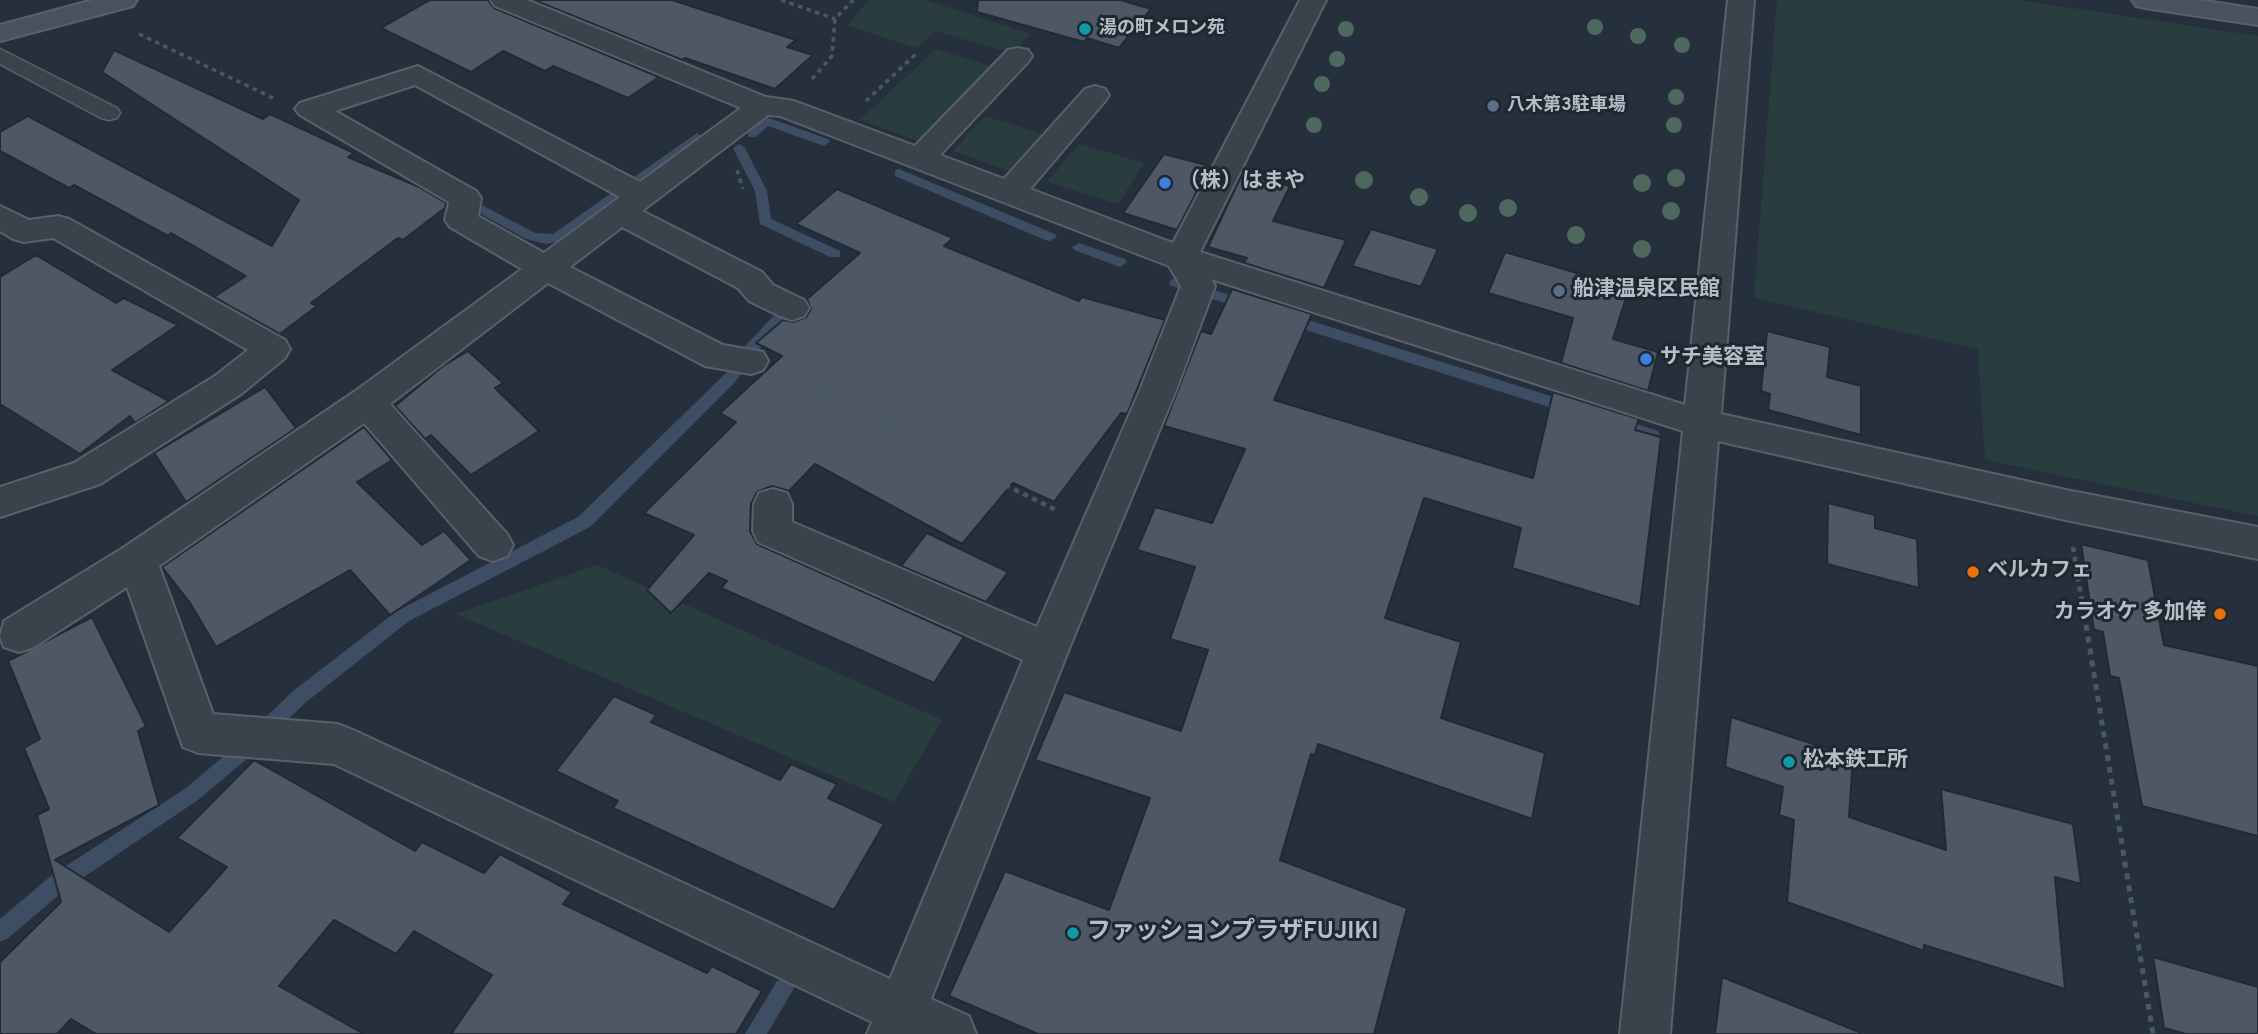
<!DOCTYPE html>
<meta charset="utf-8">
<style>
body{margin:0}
canvas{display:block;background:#26303c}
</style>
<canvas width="2258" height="1034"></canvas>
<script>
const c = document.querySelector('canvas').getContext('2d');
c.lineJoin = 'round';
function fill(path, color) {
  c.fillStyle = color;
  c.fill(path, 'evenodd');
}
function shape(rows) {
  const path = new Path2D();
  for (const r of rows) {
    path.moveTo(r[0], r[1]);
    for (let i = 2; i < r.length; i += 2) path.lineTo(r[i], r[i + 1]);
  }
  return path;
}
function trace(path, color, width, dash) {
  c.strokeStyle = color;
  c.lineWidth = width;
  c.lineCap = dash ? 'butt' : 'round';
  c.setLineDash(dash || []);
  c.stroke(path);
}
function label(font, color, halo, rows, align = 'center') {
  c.font = font + ' Overpass,"Noto Sans JP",sans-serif';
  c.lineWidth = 6;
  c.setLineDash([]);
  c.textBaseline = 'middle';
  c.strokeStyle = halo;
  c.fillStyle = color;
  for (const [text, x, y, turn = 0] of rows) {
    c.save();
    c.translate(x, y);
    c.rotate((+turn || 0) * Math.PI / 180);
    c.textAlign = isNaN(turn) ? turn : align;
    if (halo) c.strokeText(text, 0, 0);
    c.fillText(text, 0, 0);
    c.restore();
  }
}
fill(shape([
 [870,0,925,0,1031,34,1011,53,936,31,916,48,847,25],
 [1777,0,2018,0,2258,36,2258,516,1985,460,1978,349,1754,298],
 [936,49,996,68,924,143,860,120],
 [985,116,1048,136,1017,174,953,151],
 [1079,144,1144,163,1118,204,1047,182],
 [597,565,942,720,894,802,456,614]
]), '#293d3e');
fill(shape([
 [766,117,828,139,830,142,824,146,768,126,756,137,748,137,748,131,766,117],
 [697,133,703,137,701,140,562,241,546,244,526,239,467,206,473,202,478,203,535,233,553,234,697,133],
 [739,144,745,148,767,191,771,219,840,251,840,257,830,257,760,224,755,191,733,148,739,144],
 [899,169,1055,234,1057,237,1050,241,1045,240,895,176,895,170,899,169],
 [1079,243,1125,259,1127,262,1120,267,1074,250,1072,247,1079,243],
 [1176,278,1252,302,1254,305,1247,310,1171,286,1169,283,1171,280,1176,278],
 [786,306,791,308,793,311,791,314,755,354,736,381,590,527,409,621,305,703,249,757,198,800,66,889,7,939,0,942,0,919,52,875,186,788,237,745,293,691,397,611,578,517,726,373,745,346,781,308,786,306],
 [1289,314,1576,404,1578,408,1571,414,1284,323,1282,319,1289,314],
 [1616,417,1658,431,1660,435,1653,441,1611,427,1609,423,1616,417],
 [784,978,791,981,794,988,767,1034,745,1034,777,981,784,978]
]), '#3d4d63');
const building = shape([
 [430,0,488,0,494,8,659,77,628,98,553,66,545,71,503,51,471,72,381,28,430,0],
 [534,0,672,0,796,40,787,47,813,55,775,89,685,58,682,60,534,0],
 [978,0,1121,0,1151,9,1119,48,1087,38,1084,42,977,12,978,0],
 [114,50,263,119,270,114,354,153,348,157,419,187,446,203,445,208,403,240,398,238,311,303,317,306,280,334,214,297,246,276,171,233,168,236,74,185,69,188,0,151,0,132,28,116,272,246,299,200,102,72,114,50],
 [1164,154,1210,166,1177,230,1123,213,1164,154],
 [1242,174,1290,186,1273,221,1346,240,1324,288,1244,263,1247,258,1208,247,1242,174],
 [837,189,953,238,944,246,1079,301,1082,297,1165,320,1127,414,1121,413,1054,502,1013,483,962,544,815,464,789,491,772,486,757,492,751,504,750,531,757,544,964,637,934,683,721,588,727,581,709,573,671,613,647,590,694,535,644,513,736,422,720,413,782,356,756,343,783,320,793,322,806,317,811,309,807,299,860,253,796,224,837,189],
 [1371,229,1438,249,1421,287,1352,266,1371,229],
 [1505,252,1629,288,1613,339,1658,352,1648,391,1561,363,1573,318,1488,293,1505,252],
 [36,255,116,303,124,298,178,325,112,370,169,401,135,423,130,416,80,454,0,404,0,277,36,255],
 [1232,289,1312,314,1274,400,1533,478,1553,392,1639,419,1635,430,1661,437,1640,607,1512,568,1521,528,1424,498,1385,618,1461,642,1441,718,1545,753,1532,819,1318,744,1315,755,1311,754,1280,860,1407,908,1374,1034,1038,1034,949,996,1005,871,1109,910,1150,798,1035,760,1064,692,1181,731,1208,650,1170,639,1195,567,1137,550,1155,507,1212,523,1245,449,1164,426,1201,331,1211,334,1232,289],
 [1767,331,1830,347,1827,377,1861,386,1861,435,1768,410,1770,394,1761,391,1767,331],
 [468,351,503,383,495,388,539,431,471,475,431,435,425,439,395,406,443,366,468,351],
 [265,387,296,428,186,502,154,453,265,387],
 [364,427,392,460,357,482,422,545,444,531,471,560,390,615,350,570,216,647,190,603,162,567,364,427],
 [1828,503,1875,515,1875,528,1917,539,1919,588,1827,564,1828,503],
 [927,533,1008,572,986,602,901,566,927,533],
 [2081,544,2148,560,2164,645,2258,666,2258,836,2142,806,2119,678,2110,676,2103,632,2094,630,2081,544],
 [92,617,146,726,138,731,159,805,55,860,169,932,227,867,177,838,254,760,415,851,422,842,484,873,500,854,572,892,563,904,707,973,712,966,762,991,736,1034,451,1034,492,975,414,931,396,954,334,920,279,986,364,1034,96,1034,71,1019,57,1034,0,1034,0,962,61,902,37,815,49,809,24,748,40,739,8,661,92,617],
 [614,696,656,715,651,722,780,780,791,764,837,784,828,798,884,824,834,910,613,808,618,801,556,771,614,696],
 [1731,717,1853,757,1849,817,1946,850,1941,789,2073,824,2081,884,2055,877,2065,989,1924,945,1924,951,1787,902,1794,820,1779,815,1783,787,1725,767,1731,717],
 [2153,957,2258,987,2258,1034,2186,1034,2164,1028,2153,957],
 [1722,977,1859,1032,1859,1034,1715,1034,1722,977]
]);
fill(building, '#4d5765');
trace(building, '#212933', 2);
const lane = shape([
 [0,49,117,108,120,113,117,118,109,120,101,118,0,64,0,49]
]);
const street = shape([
 [491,0,527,0,766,97,794,101,915,146,1008,50,1018,48,1028,50,1032,56,1028,62,940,155,1004,179,1085,89,1095,86,1105,89,1109,95,1105,101,1030,189,1173,243,1300,0,1326,0,1200,252,1685,405,1728,0,1754,0,1721,414,2066,490,2258,527,2258,559,2066,520,1718,441,1670,1034,1620,1034,1683,431,1211,279,1215,286,1176,390,1068,651,931,999,969,1016,976,1034,867,1034,872,1022,334,764,198,753,183,747,127,587,34,647,19,652,4,647,0,637,4,621,123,548,354,392,522,269,450,227,445,220,449,202,300,115,295,109,300,103,418,66,640,182,741,108,495,6,491,0],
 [415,85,620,197,544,253,478,216,481,198,476,191,335,111,415,85],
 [768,115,780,116,1169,266,1181,286,1140,390,1037,627,792,522,792,504,787,493,773,489,759,493,754,504,753,531,758,542,1023,660,890,979,353,730,338,724,213,714,159,566,364,423,479,556,493,561,507,556,513,545,507,534,390,404,548,283,705,366,751,374,763,370,768,361,763,352,723,345,570,267,622,227,738,288,749,301,780,316,792,320,804,316,809,308,804,300,773,285,762,272,642,211,768,115],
 [0,206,29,220,58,216,69,219,285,340,290,349,285,358,241,394,100,484,0,517,0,487,74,463,215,376,248,350,53,238,24,242,13,239,0,231,0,206]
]);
const secondary = shape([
 [93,0,137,0,133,6,0,41,0,25,93,0],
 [2132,0,2199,0,2258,9,2258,25,2145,8,2136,6,2132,0]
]);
trace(lane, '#58606a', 3);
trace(street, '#58606a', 4);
trace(secondary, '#58606a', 4);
trace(shape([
 [781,0,835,19],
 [139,34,273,98],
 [812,79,832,56,835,19,853,0],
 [866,101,918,52],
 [737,170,743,189]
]), '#485a5c', 3.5, [4.5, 4.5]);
trace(shape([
 [790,379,1058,511],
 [2073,547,2084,615]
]), '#485a5c', 4.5, [5, 5]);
trace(shape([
 [2084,613,2153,1034]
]), '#485a5c', 5, [6, 6]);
fill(lane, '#3a424c');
fill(street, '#3a424c');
fill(secondary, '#49515f');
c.fillStyle = '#4e685d';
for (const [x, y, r] of [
 [1595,27,8],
 [1346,29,8],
 [1638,36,8],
 [1682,45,8],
 [1337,59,8],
 [1322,84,8],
 [1676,97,8],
 [1314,125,8],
 [1674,125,8],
 [1676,178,9],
 [1364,180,9],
 [1642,183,9],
 [1419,197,9],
 [1508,208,9],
 [1671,211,9],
 [1468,213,9],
 [1576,235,9],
 [1642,249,9]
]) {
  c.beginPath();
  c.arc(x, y, r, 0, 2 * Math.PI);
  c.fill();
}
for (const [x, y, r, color] of [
 [1085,29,7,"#0f9aa8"],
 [1493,106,7,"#5c6f8a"],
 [1165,183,7,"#3f7fe0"],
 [1559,291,7,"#5c6f8a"],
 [1646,359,7,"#3f7fe0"],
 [1973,572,7,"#e8710a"],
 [2220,614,7,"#e8710a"],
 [1789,762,7,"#0f9aa8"],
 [1073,933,7,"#0f9aa8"]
]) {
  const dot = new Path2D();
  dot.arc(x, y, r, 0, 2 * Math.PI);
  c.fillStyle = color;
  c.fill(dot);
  trace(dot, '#1f2731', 2.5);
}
label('bold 18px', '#b6bdc7', '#1f2731', [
 ["湯の町メロン苑",1099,29],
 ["八木第3駐車場",1507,106]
], 'left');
label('bold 21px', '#b6bdc7', '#1f2731', [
 ["（株）はまや",1179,183],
 ["船津温泉区民館",1573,291],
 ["サチ美容室",1660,359],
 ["ベルカフェ",1987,572],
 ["カラオケ 多加倖",2206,614,"right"],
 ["松本鉄工所",1803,762]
], 'left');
label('bold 24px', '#b6bdc7', '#1f2731', [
 ["ファッションプラザFUJIKI",1087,933]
], 'left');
</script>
